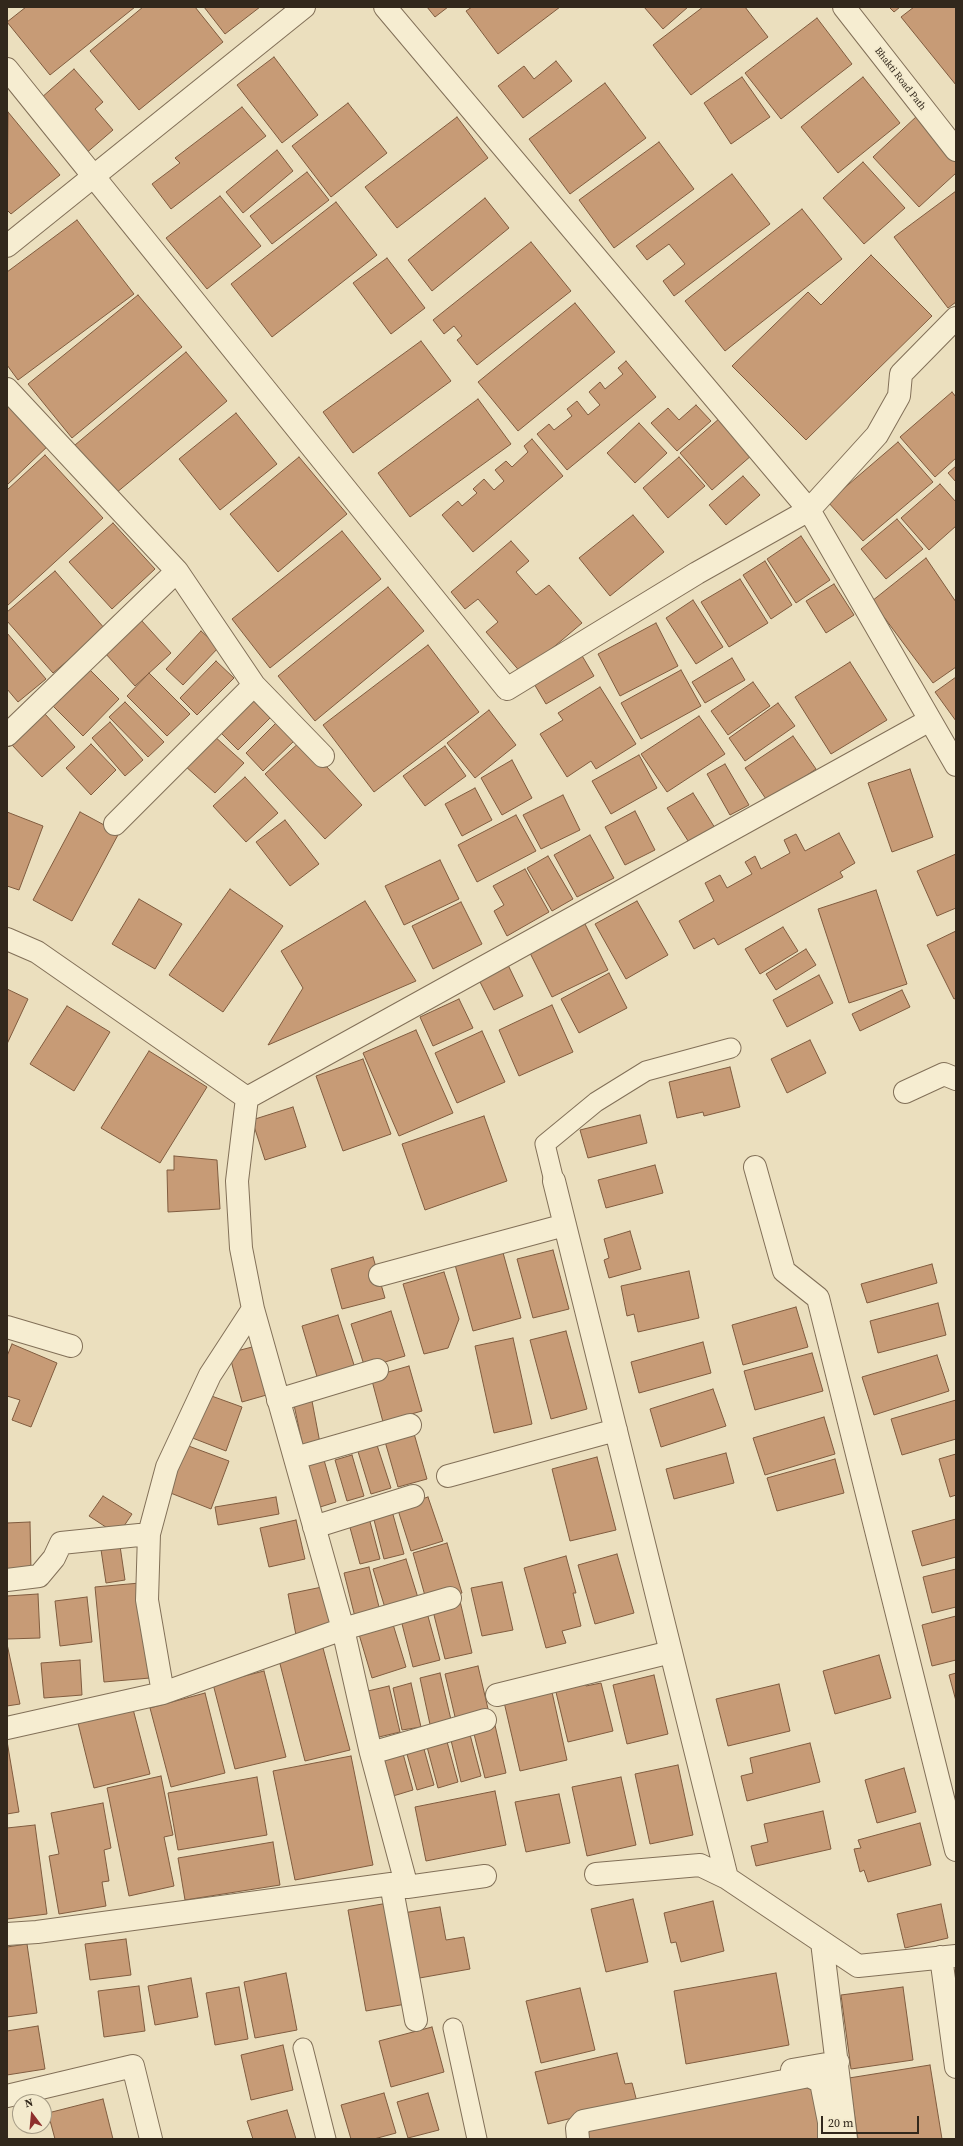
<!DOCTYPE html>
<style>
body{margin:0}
#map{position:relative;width:963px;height:2146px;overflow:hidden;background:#ebdfbe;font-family:"Source Serif 4",serif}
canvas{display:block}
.frame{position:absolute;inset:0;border:8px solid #32281c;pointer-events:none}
.north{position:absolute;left:12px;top:2094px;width:40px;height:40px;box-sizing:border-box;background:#f3eacd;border:1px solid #a69c86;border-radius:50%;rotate:344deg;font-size:11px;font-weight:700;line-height:16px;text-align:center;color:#32281c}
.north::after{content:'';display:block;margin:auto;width:14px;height:18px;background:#8e2f2c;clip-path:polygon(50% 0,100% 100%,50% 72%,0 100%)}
.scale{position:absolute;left:821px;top:2116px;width:98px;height:18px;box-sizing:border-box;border:2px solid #32281c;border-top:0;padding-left:5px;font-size:12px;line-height:14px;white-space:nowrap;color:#32281c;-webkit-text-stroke:3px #f3eacd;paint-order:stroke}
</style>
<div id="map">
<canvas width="963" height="2146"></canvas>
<div class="frame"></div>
<div class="north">N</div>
<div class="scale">20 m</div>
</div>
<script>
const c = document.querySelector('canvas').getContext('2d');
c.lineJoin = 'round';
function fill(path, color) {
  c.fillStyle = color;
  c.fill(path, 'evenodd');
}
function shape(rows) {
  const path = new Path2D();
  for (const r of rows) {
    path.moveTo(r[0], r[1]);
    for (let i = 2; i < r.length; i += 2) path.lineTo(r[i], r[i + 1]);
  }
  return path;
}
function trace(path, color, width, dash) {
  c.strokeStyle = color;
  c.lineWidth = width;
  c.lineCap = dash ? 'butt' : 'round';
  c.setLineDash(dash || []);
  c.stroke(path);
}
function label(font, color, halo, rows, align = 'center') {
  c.font = font + ' "Source Serif 4",serif';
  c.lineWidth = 3;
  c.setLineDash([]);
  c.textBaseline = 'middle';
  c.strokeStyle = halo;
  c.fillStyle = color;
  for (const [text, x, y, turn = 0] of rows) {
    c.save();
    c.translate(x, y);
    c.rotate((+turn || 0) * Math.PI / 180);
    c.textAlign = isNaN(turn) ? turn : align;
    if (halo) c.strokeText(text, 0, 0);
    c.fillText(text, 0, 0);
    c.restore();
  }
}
const building = shape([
 [26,7,135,7,50,75,7,22,26,7],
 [143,7,195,7,223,42,139,110,90,51,143,7],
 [204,7,260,7,225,34,204,7],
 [427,7,448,7,435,17,427,7],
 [472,7,560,7,498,54,466,11,472,7],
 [644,7,688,7,663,29,644,7],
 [703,7,745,7,768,37,691,95,653,45,703,7],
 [889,7,900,7,894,12,889,7],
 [914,7,956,7,956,85,901,17,914,7],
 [817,18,852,64,781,119,745,73,817,18],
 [274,57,318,115,282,143,237,85,274,57],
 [556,61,572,81,523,118,498,86,524,66,534,79,556,61],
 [74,69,103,102,95,109,113,130,84,155,41,98,74,69],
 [742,77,770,117,731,144,704,103,742,77],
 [863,77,900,123,838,173,801,127,863,77],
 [605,83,646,138,570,194,529,139,605,83],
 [348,103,387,153,331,197,292,146,348,103],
 [242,107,266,136,171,209,152,184,180,163,175,158,242,107],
 [8,112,60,175,11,214,7,210,8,112],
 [917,116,956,158,956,173,919,207,873,157,917,116],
 [457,117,488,158,397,228,365,187,457,117],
 [659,142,694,189,614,248,579,200,659,142],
 [277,150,293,171,243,213,226,192,277,150],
 [863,162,905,208,864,244,823,198,863,162],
 [307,172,329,200,272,244,250,216,307,172],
 [732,174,770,224,674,296,663,281,685,264,669,244,647,260,636,246,732,174],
 [956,191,956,302,948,308,894,237,956,191],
 [220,196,261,246,207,289,166,238,220,196],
 [485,198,509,228,432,291,408,260,485,198],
 [336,202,377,255,272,337,231,284,336,202],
 [802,209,842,259,725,351,685,301,802,209],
 [77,220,134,294,18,380,7,365,7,272,77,220],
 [531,242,571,291,477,365,457,340,462,336,454,326,444,334,433,320,531,242],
 [871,255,932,316,806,440,732,366,808,292,821,305,871,255],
 [387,258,425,308,391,334,353,283,387,258],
 [138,295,182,347,72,438,28,384,138,295],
 [575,303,615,352,518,431,478,382,575,303],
 [421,341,451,381,353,453,323,412,421,341],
 [186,352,227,401,116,493,75,445,186,352],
 [626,361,656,397,567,470,537,434,549,424,554,430,572,416,567,409,577,401,588,415,600,405,589,392,600,382,605,389,623,374,618,368,626,361],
 [952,392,956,397,956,458,935,477,900,437,952,392],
 [7,397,50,444,7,485,7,397],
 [478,399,511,444,410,517,378,473,478,399],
 [696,405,711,421,677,451,651,423,668,408,679,420,696,405],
 [236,413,277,464,220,510,179,459,236,413],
 [720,418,752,455,712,490,680,453,720,418],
 [639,423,667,453,635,483,607,453,639,423],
 [532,439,563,476,473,552,442,515,458,501,462,506,477,493,473,489,484,479,494,490,504,481,495,470,506,461,512,467,528,452,524,446,532,439],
 [898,442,933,482,863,541,828,502,898,442],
 [45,455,103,518,7,606,7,490,45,455],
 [299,457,347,514,278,572,230,514,299,457],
 [679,457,705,486,668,518,643,488,679,457],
 [956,466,956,482,948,473,956,466],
 [743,476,760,495,726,525,709,505,743,476],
 [940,484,956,502,956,526,929,550,901,518,940,484],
 [633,515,664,552,610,596,579,558,633,515],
 [897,519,923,549,886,579,861,549,897,519],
 [113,523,155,569,112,609,69,562,113,523],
 [342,531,381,579,270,668,232,619,342,531],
 [801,536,830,580,796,603,767,559,801,536],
 [511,541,529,561,516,572,536,595,549,585,582,623,522,674,486,632,498,622,478,599,465,609,451,592,511,541],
 [926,558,956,602,956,667,933,683,872,601,926,558],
 [765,561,792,605,771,619,743,575,765,561],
 [55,571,105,629,53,673,7,621,7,612,55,571],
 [740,579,768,623,729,647,701,602,740,579],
 [834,584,854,615,826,633,806,601,834,584],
 [388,587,424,631,315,721,278,676,388,587],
 [693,600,723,647,696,664,666,618,693,600],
 [141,620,171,653,135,686,105,653,141,620],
 [656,623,678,666,620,696,598,654,656,623],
 [201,631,219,647,183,685,166,669,201,631],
 [7,633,46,679,18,702,7,689,7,633],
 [428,645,479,712,374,792,323,725,428,645],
 [581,654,594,676,546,704,533,682,581,654],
 [732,658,745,680,705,703,692,682,732,658],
 [216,661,234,678,197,715,180,698,216,661],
 [850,662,887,720,831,754,795,697,850,662],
 [87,667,119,699,83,736,50,703,87,667],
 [681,670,701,706,641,739,621,703,681,670],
 [149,673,190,714,167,736,127,696,149,673],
 [956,677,956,721,935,692,956,677],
 [753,682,770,706,728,735,711,711,753,682],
 [600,687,636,744,596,769,591,761,567,777,540,734,563,720,558,713,600,687],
 [250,697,270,718,238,750,217,729,250,697],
 [125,702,164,742,148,757,109,717,125,702],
 [778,703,795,726,745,761,729,738,778,703],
 [489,710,516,745,475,778,447,743,489,710],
 [45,714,75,747,42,777,12,745,45,714],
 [699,716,725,754,667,792,641,754,699,716],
 [110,722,143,760,125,776,92,738,110,722],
 [277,722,295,740,263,771,246,753,277,722],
 [213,735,244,763,215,793,184,765,213,735],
 [793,736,816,769,768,802,745,768,793,736],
 [302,740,362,805,325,839,265,774,302,740],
 [91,744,116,770,91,795,66,768,91,744],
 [445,746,466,776,425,806,403,776,445,746],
 [639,755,657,788,611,814,592,781,639,755],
 [512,760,532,798,502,815,481,778,512,760],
 [725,764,749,805,730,815,707,774,725,764],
 [910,769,933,837,892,852,868,783,910,769],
 [245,777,278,813,246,842,213,806,245,777],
 [475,788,492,820,462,836,445,804,475,788],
 [693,793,715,828,690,844,667,808,693,793],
 [563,795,580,830,541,849,523,815,563,795],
 [635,811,655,850,625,865,605,827,635,811],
 [7,812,43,826,19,890,7,886,7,812],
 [80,812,119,833,72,921,33,900,80,812],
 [516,815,536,851,477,882,458,845,516,815],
 [285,820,319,864,290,886,256,842,285,820],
 [839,833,855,863,840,872,843,877,718,945,714,938,694,949,679,921,714,901,705,883,720,875,727,888,752,874,745,862,755,856,761,869,790,853,784,840,796,834,805,851,839,833],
 [590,835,614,878,577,897,554,855,590,835],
 [956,854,956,908,937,916,917,871,956,854],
 [548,856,573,899,552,911,527,868,548,856],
 [440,860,459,899,404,925,385,886,440,860],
 [525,869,549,912,507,936,494,911,504,905,493,886,525,869],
 [230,889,283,926,223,1012,169,975,230,889],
 [876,890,907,984,849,1003,818,909,876,890],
 [139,899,182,924,155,969,112,944,139,899],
 [365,901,416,981,268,1045,303,988,281,951,365,901],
 [637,901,668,955,626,979,595,924,637,901],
 [461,902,482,944,433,969,412,926,461,902],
 [585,924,608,970,552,997,529,951,585,924],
 [783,927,798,951,760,974,745,949,783,927],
 [956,931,956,998,954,999,927,945,956,931],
 [806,949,816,965,776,990,766,974,806,949],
 [508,965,523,996,494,1010,479,980,508,965],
 [609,973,627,1008,579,1033,561,999,609,973],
 [819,975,833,1003,787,1027,773,1000,819,975],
 [7,989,28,999,7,1044,7,989],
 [902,990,910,1007,860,1031,852,1014,902,990],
 [459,999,473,1028,433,1046,420,1017,459,999],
 [552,1005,573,1052,519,1076,499,1030,552,1005],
 [67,1006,110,1032,74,1091,30,1064,67,1006],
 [416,1030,453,1113,399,1136,363,1053,416,1030],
 [482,1031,505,1082,457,1103,435,1053,482,1031],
 [810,1040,826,1073,787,1093,771,1059,810,1040],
 [149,1051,207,1087,160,1163,101,1128,149,1051],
 [363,1059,391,1134,343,1151,316,1076,363,1059],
 [730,1067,740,1107,704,1116,703,1112,677,1118,669,1082,730,1067],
 [293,1107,306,1147,265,1160,252,1120,293,1107],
 [640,1115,647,1143,588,1158,580,1130,640,1115],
 [484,1116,507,1181,425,1210,402,1144,484,1116],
 [174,1156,217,1160,220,1209,168,1212,167,1170,174,1170,174,1156],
 [655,1165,663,1193,606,1208,598,1180,655,1165],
 [630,1231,641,1269,609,1278,604,1260,609,1258,604,1239,630,1231],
 [502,1249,521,1318,473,1331,454,1261,502,1249],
 [553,1250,569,1309,533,1318,517,1259,553,1250],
 [373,1257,385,1298,342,1309,331,1269,373,1257],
 [932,1264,937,1283,867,1303,861,1284,932,1264],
 [689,1271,699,1318,638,1332,634,1314,627,1316,621,1286,689,1271],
 [444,1272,459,1319,448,1348,424,1354,403,1284,444,1272],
 [938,1303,946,1335,878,1353,870,1321,938,1303],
 [796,1307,808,1347,743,1365,732,1325,796,1307],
 [391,1311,405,1356,365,1368,351,1324,391,1311],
 [338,1315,355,1368,318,1380,302,1326,338,1315],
 [566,1331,587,1409,551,1419,530,1340,566,1331],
 [513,1338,532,1424,494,1433,475,1346,513,1338],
 [703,1342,711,1373,639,1393,631,1362,703,1342],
 [12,1344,57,1363,31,1427,12,1420,20,1400,7,1396,7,1356,12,1344],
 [256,1346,270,1394,242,1402,229,1353,256,1346],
 [812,1353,823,1391,755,1410,744,1371,812,1353],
 [937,1355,949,1391,874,1415,862,1377,937,1355],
 [409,1366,422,1411,383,1422,371,1377,409,1366],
 [713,1389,726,1426,661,1447,650,1409,713,1389],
 [206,1394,242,1407,226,1451,190,1437,206,1394],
 [956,1400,956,1439,902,1455,891,1419,956,1400],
 [312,1401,320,1443,303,1447,294,1405,312,1401],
 [824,1417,835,1454,765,1475,753,1438,824,1417],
 [413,1430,427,1479,398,1487,384,1438,413,1430],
 [375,1439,391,1488,371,1494,356,1445,375,1439],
 [186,1445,229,1461,211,1509,168,1492,186,1445],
 [726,1453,734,1483,674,1499,666,1469,726,1453],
 [956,1454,956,1495,950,1497,939,1459,956,1454],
 [352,1455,364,1496,347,1501,335,1460,352,1455],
 [597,1457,616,1530,570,1541,552,1469,597,1457],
 [835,1459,844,1493,777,1511,767,1478,835,1459],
 [324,1460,336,1502,317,1508,305,1466,324,1460],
 [103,1496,132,1514,118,1535,89,1516,103,1496],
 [276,1497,279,1514,218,1525,215,1507,276,1497],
 [428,1497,443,1541,411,1551,397,1507,428,1497],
 [392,1511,404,1554,384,1559,373,1516,392,1511],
 [369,1518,380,1559,360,1564,349,1524,369,1518],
 [956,1519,956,1557,922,1566,912,1531,956,1519],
 [296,1520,305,1559,269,1567,260,1528,296,1520],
 [30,1522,31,1571,7,1571,7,1523,30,1522],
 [119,1539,125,1580,106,1583,100,1543,119,1539],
 [447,1543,462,1593,427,1603,413,1553,447,1543],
 [617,1554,634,1613,595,1624,578,1565,617,1554],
 [566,1556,576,1593,573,1593,581,1626,562,1631,566,1643,546,1648,524,1568,566,1556],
 [406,1559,419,1601,386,1611,373,1569,406,1559],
 [369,1567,380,1611,355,1617,344,1573,369,1567],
 [956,1569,956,1607,932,1613,923,1577,956,1569],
 [502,1582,513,1630,482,1636,471,1588,502,1582],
 [140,1583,150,1678,104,1682,95,1587,140,1583],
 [327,1586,335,1628,296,1635,288,1594,327,1586],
 [38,1594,40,1638,7,1639,7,1596,38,1594],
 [87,1597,92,1642,60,1646,55,1601,87,1597],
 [460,1601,472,1653,445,1659,432,1607,460,1601],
 [426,1609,440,1660,413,1667,400,1616,426,1609],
 [956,1616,956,1660,932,1666,922,1625,956,1616],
 [392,1621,406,1667,372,1678,358,1631,392,1621],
 [7,1644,20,1704,7,1706,7,1644],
 [323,1648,350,1750,305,1761,279,1660,323,1648],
 [879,1655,891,1698,835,1714,823,1671,879,1655],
 [80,1660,82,1695,44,1698,41,1663,80,1660],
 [478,1666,489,1713,456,1721,445,1674,478,1666],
 [264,1671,286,1757,235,1769,213,1684,264,1671],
 [440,1673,452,1724,431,1729,420,1678,440,1673],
 [956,1673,956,1701,949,1675,956,1673],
 [654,1675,668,1734,627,1744,613,1685,654,1675],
 [584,1681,586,1686,601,1683,613,1731,568,1742,555,1688,584,1681],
 [411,1683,421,1727,402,1730,393,1688,411,1683],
 [779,1684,790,1731,728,1746,716,1699,779,1684],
 [389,1686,400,1732,379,1737,368,1691,389,1686],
 [552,1692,567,1760,520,1771,504,1702,552,1692],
 [205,1693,225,1773,171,1787,150,1708,205,1693],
 [133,1709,150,1774,94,1788,78,1723,133,1709],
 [494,1721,506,1773,485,1778,472,1726,494,1721],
 [468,1727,481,1776,461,1782,449,1732,468,1727],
 [446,1738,458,1782,438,1788,426,1743,446,1738],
 [7,1741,19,1812,7,1814,7,1741],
 [422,1742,434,1785,417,1790,405,1747,422,1742],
 [810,1743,820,1782,747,1801,741,1776,753,1773,750,1758,810,1743],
 [402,1750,413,1790,393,1796,381,1756,402,1750],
 [351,1756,373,1865,295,1880,273,1771,351,1756],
 [678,1765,693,1835,650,1844,635,1774,678,1765],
 [904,1768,916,1812,877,1823,865,1780,904,1768],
 [161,1776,173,1835,164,1837,174,1886,129,1896,107,1788,161,1776],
 [257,1777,267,1835,178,1850,168,1793,257,1777],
 [621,1777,636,1845,587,1856,572,1787,621,1777],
 [495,1791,506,1845,426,1861,415,1807,495,1791],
 [559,1794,570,1843,526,1852,515,1802,559,1794],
 [103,1803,111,1848,104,1850,109,1881,102,1882,106,1906,59,1914,49,1856,59,1854,51,1813,103,1803],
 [823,1811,831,1849,756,1866,751,1846,768,1842,764,1824,823,1811],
 [920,1823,931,1865,868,1882,864,1870,860,1872,854,1849,861,1848,858,1840,920,1823],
 [35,1825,47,1914,7,1919,7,1828,35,1825],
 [273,1842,280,1885,185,1900,178,1858,273,1842],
 [633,1899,648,1962,606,1972,591,1909,633,1899],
 [713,1901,724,1951,681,1962,676,1942,671,1943,664,1913,713,1901],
 [388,1903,406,2004,366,2011,348,1910,388,1903],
 [941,1904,948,1938,905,1948,897,1914,941,1904],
 [440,1907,446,1940,464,1937,470,1969,414,1979,403,1913,440,1907],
 [126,1939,131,1975,90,1980,85,1944,126,1939],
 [27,1944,37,2013,7,2017,7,1947,27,1944],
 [286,1973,297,2030,255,2038,244,1982,286,1973],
 [776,1973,789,2045,686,2064,674,1991,776,1973],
 [191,1978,198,2017,155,2025,148,1986,191,1978],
 [139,1986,145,2031,104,2037,98,1991,139,1986],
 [239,1987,248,2039,215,2045,206,1993,239,1987],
 [903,1987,913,2060,851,2069,841,1995,903,1987],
 [580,1988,595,2050,541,2063,526,2001,580,1988],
 [38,2026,45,2069,7,2075,7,2031,38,2026],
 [432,2027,444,2072,391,2087,379,2041,432,2027],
 [283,2045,293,2090,251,2100,241,2055,283,2045],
 [617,2053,625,2084,632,2083,637,2102,548,2124,535,2072,617,2053],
 [930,2065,942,2139,858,2139,849,2078,930,2065],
 [811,2083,821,2139,588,2139,585,2124,811,2083],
 [384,2093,396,2133,374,2139,351,2139,341,2105,384,2093],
 [428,2093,439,2130,408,2138,397,2102,428,2093],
 [103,2099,113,2139,55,2139,48,2113,103,2099],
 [287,2110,296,2139,253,2139,247,2121,287,2110]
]);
fill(building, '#c79b76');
trace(building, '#805c3f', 1);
const service = shape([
 [554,1181,545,1144,596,1102,646,1071,731,1048],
 [453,2028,477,2139],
 [303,2048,326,2139]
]);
const minor = shape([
 [385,7,809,510,956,765],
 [844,7,956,150],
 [7,69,507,689,697,573,809,510,877,435,899,396,901,374,956,318],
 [7,246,304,7],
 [7,389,177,571,254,685,323,756],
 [7,735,177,571],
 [115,824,254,685],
 [7,939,37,952,247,1098],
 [905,1092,944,1074,956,1079],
 [247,1098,237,1181,241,1248,253,1309,343,1629,371,1753,407,1887],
 [247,1098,930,720],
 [755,1167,784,1271,818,1298,956,1850],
 [554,1181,727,1878],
 [380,1275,565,1225],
 [7,1327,71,1346],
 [278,1400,377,1370],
 [295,1458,410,1425],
 [448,1476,616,1430],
 [314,1527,413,1496],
 [7,1580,39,1576,54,1558,61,1543,149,1534],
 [163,1693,147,1600,149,1534,167,1467,210,1375,253,1309],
 [497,1695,671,1652],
 [7,1728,163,1693,343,1629,450,1598],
 [371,1753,485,1720],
 [596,1874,700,1865,727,1878,858,1966,956,1956],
 [391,1884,416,2020],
 [7,1934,37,1932,391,1884,407,1887,485,1876],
 [822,1942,846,2139],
 [941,1957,956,2067],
 [792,2070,838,2062],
 [821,2082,829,2122,829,2139],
 [7,2096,133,2066,151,2139],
 [578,2139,577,2128,583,2121,809,2076,821,2082]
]);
trace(service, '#827058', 21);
trace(minor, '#827058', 24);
trace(service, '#f6edd1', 19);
trace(minor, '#f6edd1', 22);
label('10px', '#32281c', '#f3eacd', [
 ["Bhakti Road Path",900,79,52]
]);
</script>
